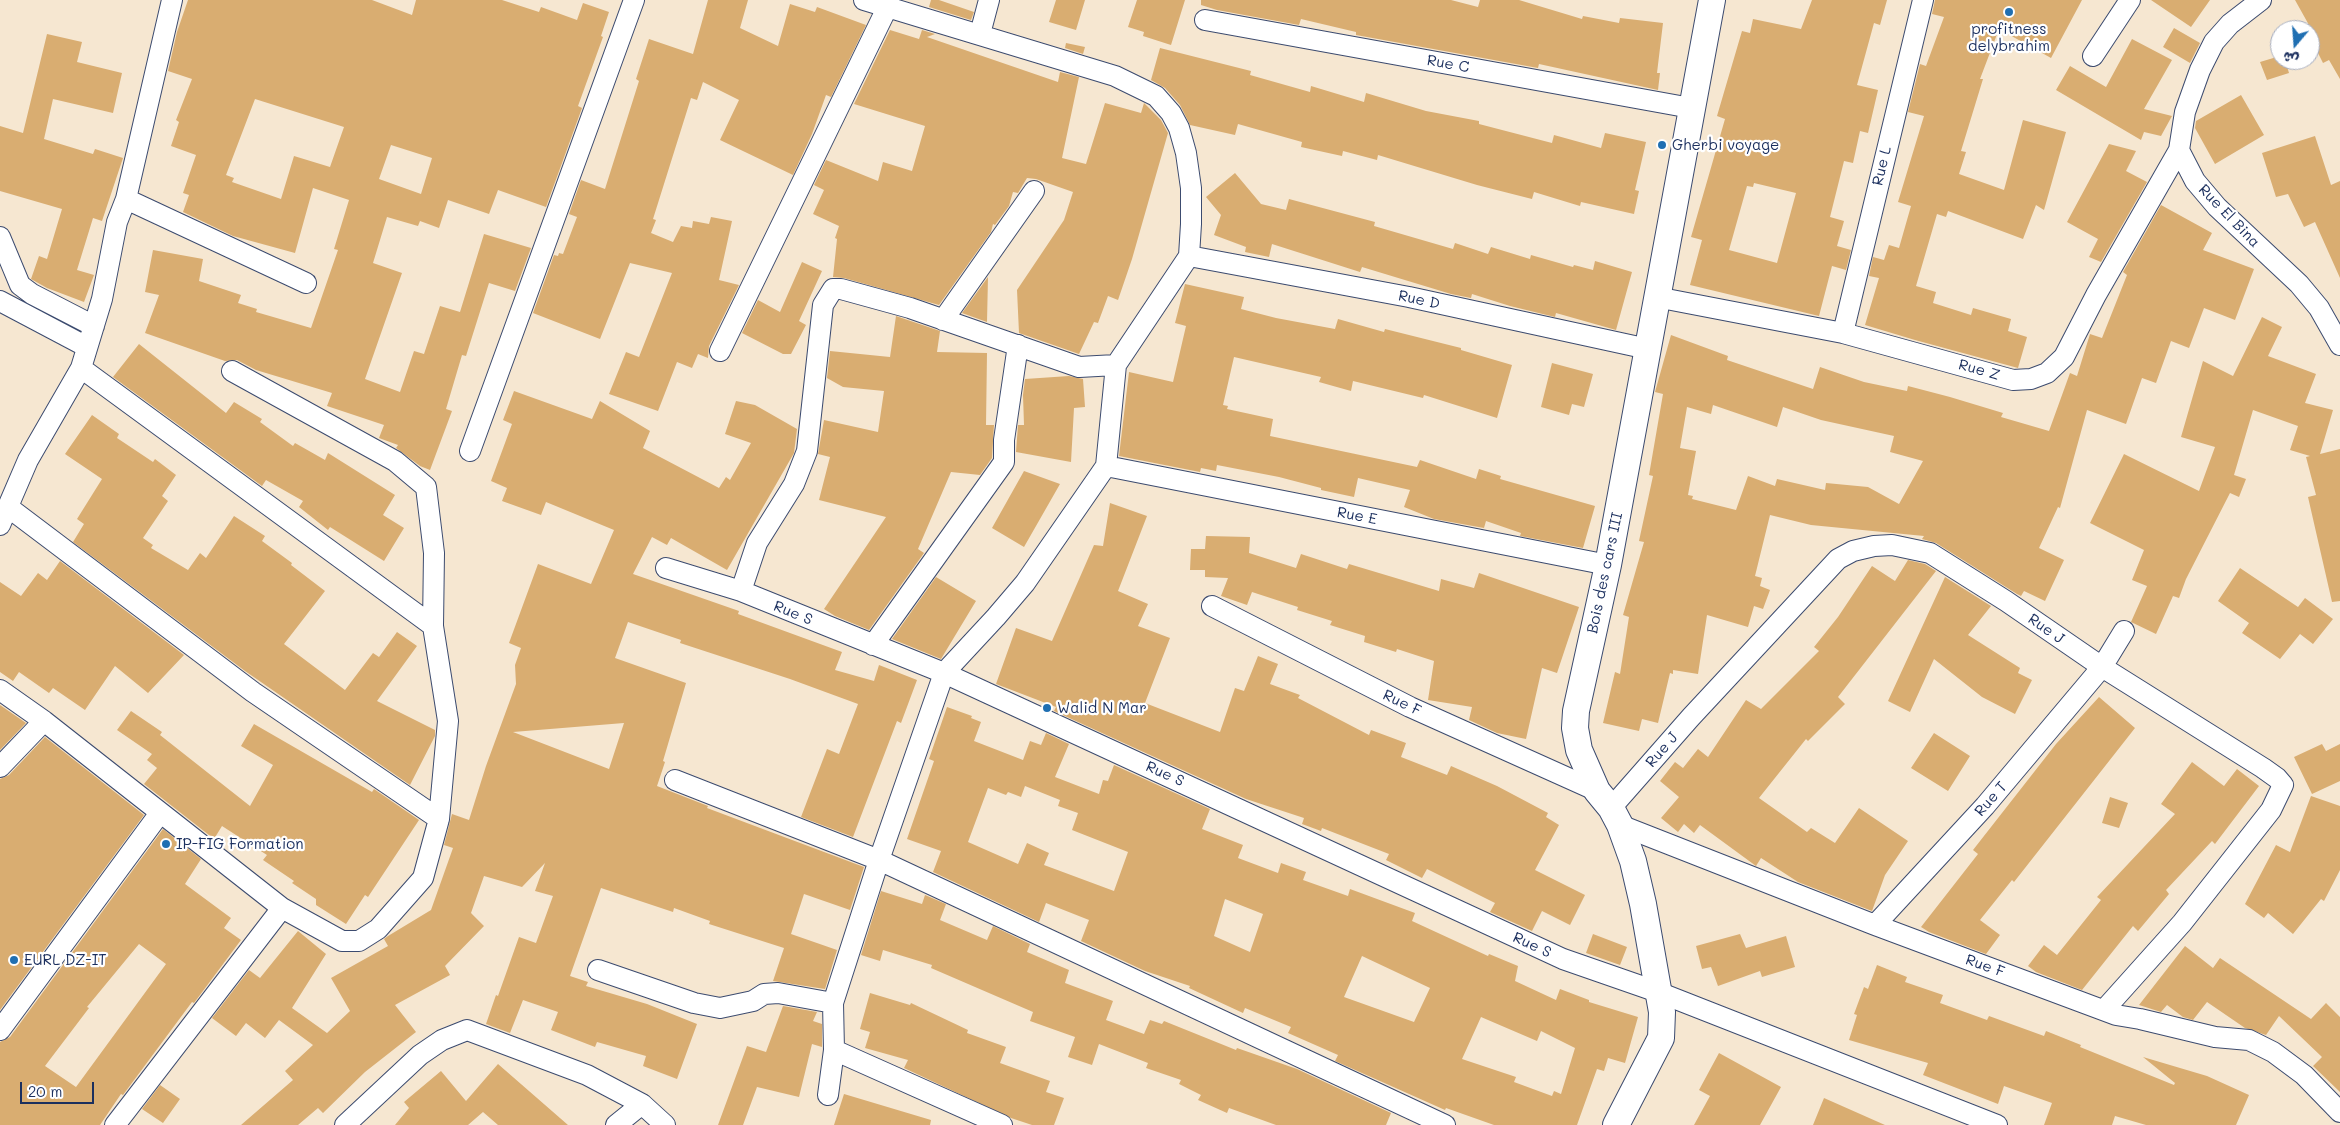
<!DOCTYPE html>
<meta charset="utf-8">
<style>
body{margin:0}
#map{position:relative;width:2340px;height:1125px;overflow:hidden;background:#f6e7d1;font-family:Mali,"Playpen Sans Arabic",sans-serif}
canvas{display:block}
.north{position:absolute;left:2270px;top:20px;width:50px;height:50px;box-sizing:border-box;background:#fff;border:1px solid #a4acbf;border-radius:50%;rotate:198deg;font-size:14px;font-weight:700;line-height:20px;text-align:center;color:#1b2f5e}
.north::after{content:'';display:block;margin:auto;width:18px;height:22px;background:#1f6fb2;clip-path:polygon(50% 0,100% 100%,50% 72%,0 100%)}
.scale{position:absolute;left:20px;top:1082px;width:74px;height:22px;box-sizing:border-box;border:2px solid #1b2f5e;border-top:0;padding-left:6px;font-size:15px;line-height:18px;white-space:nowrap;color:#1b2f5e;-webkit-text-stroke:4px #fff;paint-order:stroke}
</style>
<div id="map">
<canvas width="2340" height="1125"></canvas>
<div class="north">ش</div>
<div class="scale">20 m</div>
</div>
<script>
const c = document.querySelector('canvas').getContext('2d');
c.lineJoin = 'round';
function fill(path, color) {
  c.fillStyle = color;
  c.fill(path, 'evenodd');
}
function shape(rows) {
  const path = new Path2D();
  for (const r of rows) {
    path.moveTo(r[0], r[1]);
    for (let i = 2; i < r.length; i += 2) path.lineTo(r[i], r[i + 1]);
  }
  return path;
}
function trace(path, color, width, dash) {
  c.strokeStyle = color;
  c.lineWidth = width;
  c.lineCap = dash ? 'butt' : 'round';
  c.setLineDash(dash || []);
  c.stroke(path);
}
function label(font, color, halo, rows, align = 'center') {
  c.font = font + ' Mali,sans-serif';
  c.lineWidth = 4.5;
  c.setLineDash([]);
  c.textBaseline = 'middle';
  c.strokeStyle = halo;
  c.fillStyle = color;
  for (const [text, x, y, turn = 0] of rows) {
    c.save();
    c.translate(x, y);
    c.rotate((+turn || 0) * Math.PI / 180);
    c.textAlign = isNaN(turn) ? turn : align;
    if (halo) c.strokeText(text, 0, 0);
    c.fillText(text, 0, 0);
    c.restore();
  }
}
fill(shape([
 [188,0,372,0,412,15,416,0,502,0,539,12,541,7,577,20,583,3,609,12,601,36,603,37,578,106,582,108,546,207,498,190,489,214,448,200,439,228,420,221,418,226,387,217,373,263,402,273,365,379,400,392,414,351,424,354,440,306,460,312,484,234,531,248,515,291,489,283,466,356,462,355,446,409,452,411,430,470,420,466,396,448,398,445,379,438,384,425,327,406,332,393,256,370,237,360,225,361,145,333,159,295,145,292,153,250,203,259,199,281,241,295,238,303,257,309,256,312,311,328,338,250,334,249,349,200,313,188,295,253,233,236,183,212,189,195,183,193,196,155,171,146,179,122,176,120,192,79,168,71,177,32],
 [255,99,344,127,330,167,294,156,281,199,232,182,234,178,226,175],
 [391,145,432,158,421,194,379,179],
 [708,0,748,0,740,28,778,46,790,4,815,12,817,7,866,25,831,97,826,95,812,134,793,175,720,140,739,100,703,82,697,100,691,98,653,219,656,220,651,233,673,242,681,226,692,228,693,221,709,224,711,217,732,221,719,280,739,285,709,346,708,358,698,354,692,368,677,362,658,411,609,394,626,352,639,357,672,273,630,263,600,339,533,313,554,255,558,256,559,253,563,254,577,217,569,214,581,180,605,189,639,81,636,79,649,39,693,54],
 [931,0,939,0,974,12,971,20,929,7],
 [1056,0,1085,0,1076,30,1049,22],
 [1137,0,1185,0,1171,45,1143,36,1144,32,1128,27],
 [1201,0,1451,0,1478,7,1480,0,1519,0,1582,19,1583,16,1619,23,1620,18,1663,23,1657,73,1660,73,1658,90,1539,64,1538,68,1356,35,1356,32,1301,19,1299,25,1217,10,1201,5],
 [1812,0,1887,0,1880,25,1874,23,1857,85,1878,90,1868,133,1860,131,1853,163,1844,161,1830,217,1844,221,1837,246,1851,250,1846,270,1832,266,1819,316,1690,285,1702,240,1691,237,1725,119,1717,116,1742,31,1750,33,1753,19,1801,29],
 [1754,183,1796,193,1777,263,1729,250,1747,186,1753,187],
 [1935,0,2082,0,2051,58,1999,29,1980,79,1983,79,1961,151,1966,152,1959,174,2004,190,2023,120,2066,132,2044,210,2036,205,2023,239,1948,211,1946,217,1937,214,1916,286,1936,292,1933,303,1971,315,1973,308,2011,319,2008,331,2027,337,2018,368,1915,340,1865,325,1879,278,1869,276,1873,257,1884,260,1889,245,1899,248,1911,206,1898,202,1924,116,1908,112,1920,64,1926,66,1944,17,1932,14],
 [2151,0,2210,0,2191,27],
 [2295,0,2340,0,2340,79,2329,60,2323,63,2314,45,2319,43],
 [2174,28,2200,43,2190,63,2163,47],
 [890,30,919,39,922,30,935,34,927,37,1058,82,1060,72,1079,77,1062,158,1086,164,1105,103,1141,113,1144,103,1161,120,1168,133,1132,259,1118,300,1108,296,1098,323,1094,322,1079,354,1019,333,1017,290,1064,220,1073,192,1036,179,1027,178,1018,193,1013,192,1009,206,995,225,993,224,991,232,939,305,844,278,833,277,837,239,835,238,839,226,813,214,824,190,814,185,826,160,878,181,883,162,912,171,925,126,854,104],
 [47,34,82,42,77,62,122,73,113,113,53,99,44,139,93,154,95,149,123,158,102,221,93,218,77,270,94,275,84,302,47,288,31,279,39,256,47,259,62,209,0,191,0,126,23,133],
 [2132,39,2172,60,2144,109,2172,116,2161,136,2144,132,2141,140,2056,90,2070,66,2106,87],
 [1066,43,1085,47,1083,54,1065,48],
 [1160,48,1251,71,1250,75,1310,92,1311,86,1364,102,1366,93,1426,111,1479,121,1479,124,1552,143,1554,135,1601,148,1605,133,1646,142,1635,190,1639,191,1634,214,1581,202,1580,206,1534,192,1532,199,1477,185,1378,155,1377,160,1343,151,1342,156,1301,147,1302,142,1238,124,1235,135,1190,125,1180,105,1165,88,1151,80],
 [2280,56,2280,60,2285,60,2289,73,2267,80,2260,62],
 [2241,95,2264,135,2215,164,2195,128,2196,121],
 [2315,136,2331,185,2340,181,2340,278,2315,222,2304,227,2288,194,2276,197,2262,153],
 [2109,144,2136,151,2126,171,2147,182,2101,262,2089,257,2098,239,2067,222],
 [1235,173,1261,204,1286,210,1289,199,1375,222,1374,226,1453,249,1455,243,1488,254,1491,247,1530,259,1531,255,1573,267,1574,265,1593,270,1595,261,1632,272,1616,330,1556,313,1555,317,1510,306,1472,294,1471,298,1451,294,1362,267,1360,272,1272,244,1269,257,1245,252,1246,247,1214,235,1221,215,1206,197],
 [2161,205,2212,233,2203,250,2254,269,2235,320,2204,308,2189,348,2171,341,2156,383,2142,378,2126,424,2087,410,2060,508,2058,507,2039,548,2064,560,2045,601,2024,591,2021,596,2017,594,1936,543,1922,539,1924,536,1811,525,1770,515,1755,576,1762,578,1760,586,1770,590,1763,609,1754,606,1748,627,1707,615,1698,674,1673,670,1673,674,1670,673,1658,723,1642,719,1639,731,1603,723,1615,672,1620,674,1629,617,1623,615,1644,542,1639,541,1653,476,1649,475,1663,394,1655,392,1671,335,1728,356,1727,360,1813,389,1820,367,1864,382,1907,391,1908,386,1950,397,2003,413,2001,417,2049,431,2070,373,2077,376,2090,334,2102,338,2127,275,2123,272],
 [1713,405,1777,427,1783,407,1821,420,1894,436,1890,452,1923,461,1899,504,1868,487,1826,483,1825,490,1777,479,1775,486,1748,476,1736,510,1692,499,1693,496,1688,495,1696,451,1680,448,1687,407,1711,414],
 [802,262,822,271,799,321,806,325,791,354,783,354,742,333,758,300,780,312],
 [988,277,987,322,962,313],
 [1185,284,1244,297,1241,309,1276,318,1335,329,1338,319,1384,332,1385,329,1461,348,1461,350,1512,365,1497,418,1424,395,1423,398,1353,381,1351,391,1319,382,1321,377,1234,357,1223,405,1228,406,1227,409,1273,419,1270,436,1417,467,1420,460,1476,479,1479,469,1501,476,1500,479,1595,506,1583,548,1520,536,1521,533,1486,521,1484,528,1434,519,1404,507,1410,490,1358,478,1354,497,1321,490,1321,488,1279,477,1217,465,1216,471,1201,468,1200,472,1119,456,1129,372,1173,382,1186,326,1175,323],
 [896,316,940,331,937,352,987,353,986,425,994,425,992,458,980,475,951,472,918,549,924,553,869,630,835,616,824,609,886,517,819,500,830,457,818,454,824,420,878,432,884,391,843,387,827,378,830,351,890,357],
 [2262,317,2282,327,2268,356,2316,374,2305,403,2333,410,2320,454,2340,449,2340,601,2332,602,2308,497,2316,495,2306,457,2310,456,2290,450,2298,426,2253,410,2234,475,2246,479,2239,497,2230,493,2186,579,2179,598,2173,596,2156,634,2131,622,2147,586,2132,580,2144,550,2090,523,2124,454,2199,491,2215,447,2181,437,2203,361,2233,376],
 [139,344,226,413,234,402,262,419,260,422,293,446,295,443,325,460,328,453,395,495,383,515,404,528,384,561,330,527,328,530,299,507,303,501,266,480,262,486,113,377],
 [1552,363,1593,374,1584,407,1572,404,1569,415,1541,407],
 [1069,376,1083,379,1085,407,1074,408,1071,462,1016,452,1018,425,1024,425,1023,395,1025,379],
 [514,391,592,419,600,401,650,431,643,448,719,488,726,477,730,480,751,443,725,434,736,401,755,405,797,429,794,453,727,570,671,538,667,545,652,537,633,574,739,611,738,614,842,652,835,670,874,681,879,665,917,680,901,723,897,721,853,837,801,817,827,749,839,754,858,704,790,679,680,643,681,640,628,622,615,658,686,683,663,761,665,762,657,786,708,806,707,808,864,867,850,910,804,894,791,934,837,950,825,989,773,981,784,948,709,924,710,921,674,908,673,912,601,888,570,976,588,982,586,986,647,1004,697,1024,677,1079,643,1066,646,1056,597,1042,595,1047,551,1030,558,1012,523,1000,510,1033,486,1024,496,995,498,996,519,937,536,943,553,896,535,891,545,863,522,887,484,876,471,913,484,926,445,966,450,975,395,1005,416,1032,365,1072,323,1113,318,1108,298,1125,241,1125,293,1080,285,1071,313,1045,279,1020,265,1038,246,1023,236,1036,212,1018,249,970,260,978,298,931,326,954,292,1008,327,1033,350,1011,331,978,388,946,384,939,388,936,431,910,453,848,444,845,452,814,469,820,486,766,516,684,515,665,521,648,509,643,538,564,591,584,614,530,546,502,541,515,502,501,507,488,491,481,512,424,503,420],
 [624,723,609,769,513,732],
 [92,415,119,434,117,438,153,462,155,459,176,475,162,496,168,501,143,538,153,545,151,548,188,570,200,553,206,558,234,516,265,536,262,541,292,563,291,565,325,591,284,644,345,690,373,653,379,657,397,632,417,646,377,701,435,730,435,736,410,785,245,671,73,542,84,524,77,519,102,479,65,454],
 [1024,471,1060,484,1024,547,992,528],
 [1110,503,1147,516,1118,591,1148,604,1138,626,1170,638,1145,703,1220,732,1235,688,1244,691,1258,656,1278,664,1270,684,1300,695,1298,698,1369,735,1371,730,1406,743,1401,757,1447,775,1451,766,1497,786,1548,813,1546,817,1559,825,1535,870,1585,895,1570,925,1542,911,1532,931,1490,912,1495,903,1427,869,1422,878,1386,860,1389,854,1322,828,1321,831,1302,824,1304,818,1246,799,1054,711,1056,707,996,684,1016,628,1052,641,1094,545,1103,546],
 [1206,536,1250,537,1249,553,1296,568,1301,554,1347,569,1349,564,1439,591,1441,579,1474,588,1479,573,1579,607,1557,673,1542,668,1526,739,1497,733,1469,720,1472,707,1428,700,1434,661,1397,649,1396,652,1364,642,1365,636,1330,625,1332,621,1297,610,1298,607,1252,592,1247,605,1221,596,1228,578,1205,577,1205,570,1190,570,1191,549,1205,549],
 [1908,560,1925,564,1936,571,1838,697,1845,704,1808,741,1806,739,1759,798,1807,832,1811,828,1835,843,1859,808,1908,841,1885,875,1872,911,1798,882,1761,858,1756,866,1700,825,1694,833,1684,824,1678,832,1661,818,1679,797,1660,781,1675,762,1683,768,1698,749,1708,757,1746,700,1761,709,1819,651,1814,647,1838,617,1872,566,1895,581],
 [60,561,184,655,148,693,115,666,85,710,53,688,49,693,19,672,13,681,0,672,0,582,21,596,38,573,47,580],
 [2240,568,2298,607,2305,598,2333,619,2313,644,2300,634,2280,659,2242,633,2249,623,2218,601],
 [936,577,976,601,941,659,892,639],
 [1945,577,1991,606,1968,635,2020,668,2018,673,2032,680,2015,714,1982,697,1934,659,1910,712,1888,701],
 [2099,697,2135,728,2014,882,2012,880,1980,920,2000,935,1986,954,1929,932,1921,927,1978,854,1973,850,2056,744],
 [0,705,26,723,0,750],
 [947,707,972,716,971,718,981,722,974,741,1023,760,1030,741,1041,745,1046,733,1069,744,1055,777,1099,794,1103,780,1108,781,1114,765,1210,809,1202,829,1243,845,1238,858,1278,873,1281,863,1306,872,1303,880,1348,896,1350,889,1415,913,1412,921,1488,956,1489,954,1518,966,1515,981,1556,1000,1560,989,1589,1000,1589,1002,1638,1017,1625,1063,1608,1058,1604,1071,1597,1069,1577,1125,1494,1125,1446,1108,1445,1110,1335,1061,1338,1055,1288,1033,1291,1027,1245,1008,1243,1013,1189,988,1190,986,1145,971,1081,941,1089,920,1046,903,1039,922,933,872,941,851,907,839,934,761,929,759],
 [1025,786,1060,800,1058,806,1078,813,1072,830,1128,852,1114,891,1044,865,1049,853,1027,843,1018,864,968,842,988,788,1006,795,1008,792,1021,797],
 [1225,899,1263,914,1250,952,1214,936],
 [1362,956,1430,988,1414,1022,1344,997],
 [1481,1017,1537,1041,1541,1031,1575,1048,1561,1094,1554,1091,1552,1096,1514,1082,1516,1077,1462,1059],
 [131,711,162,732,160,735,250,806,273,765,241,746,254,724,372,792,374,789,419,820,368,897,365,895,346,924,316,905,316,899,292,883,294,881,263,860,267,855,222,826,214,839,144,784,157,768,147,760,152,754,117,730],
 [1934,733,1970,756,1948,791,1911,768],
 [45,737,144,815,0,1010,0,779,9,775],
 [2322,744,2326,751,2340,744,2340,781,2312,794,2294,757],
 [2192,762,2224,786,2237,769,2259,786,2215,844,2212,841,2166,890,2169,894,2138,931,2133,926,2082,990,2036,972,2028,966,2044,945,2057,955,2101,900,2097,897,2175,814,2161,804],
 [2311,796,2340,806,2340,870,2324,901,2321,899,2293,934,2268,913,2264,918,2245,904,2276,845,2290,852],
 [2110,797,2128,803,2119,828,2102,823],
 [163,829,201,859,185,884,231,918,224,928,241,940,194,1003,192,1002,123,1095,121,1094,100,1125,0,1125,0,1042,10,1037],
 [139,944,166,964,76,1087,45,1066,89,1008,87,1007],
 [881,891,922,904,925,895,946,904,940,920,987,940,993,926,1030,944,1027,952,1069,970,1065,983,1113,1001,1106,1020,1144,1034,1150,1020,1162,1024,1164,1021,1236,1050,1237,1048,1297,1069,1391,1113,1386,1125,1276,1125,1229,1108,1227,1113,1198,1100,1201,1095,1179,1084,1181,1080,1146,1068,1148,1063,1099,1044,1092,1065,1068,1057,1075,1037,1030,1021,1033,1012,931,968,932,965,883,950,880,961,861,955],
 [1593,934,1627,947,1620,965,1586,953],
 [1740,934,1746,948,1786,936,1795,967,1762,977,1760,971,1718,986,1711,967,1702,969,1696,946],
 [2185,946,2213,968,2220,958,2311,1019,2326,1003,2340,1017,2340,1092,2313,1066,2322,1057,2279,1016,2266,1035,2245,1028,2207,1002,2193,1020,2183,1017,2167,1005,2161,1012,2139,1005],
 [1877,965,1907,977,1905,982,1943,995,1940,1003,1987,1020,1989,1016,2044,1036,2046,1031,2081,1045,2080,1047,2174,1085,2175,1083,2143,1057,2207,1076,2249,1095,2236,1125,2146,1125,2115,1116,2112,1125,2044,1125,2052,1103,2004,1086,1998,1104,1923,1075,1928,1063,1849,1040,1857,1015,1854,1014,1864,987,1868,989],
 [870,993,910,1005,911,1003,968,1030,967,1033,1006,1047,1000,1063,1050,1081,1046,1092,1064,1098,1054,1125,1032,1125,1011,1118,904,1068,908,1060,865,1048,870,1032,860,1029],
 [783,1006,817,1012,813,1021,822,1024,822,1047,812,1044,799,1097,757,1087,743,1125,718,1125,747,1046,766,1052],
 [1719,1053,1781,1087,1760,1125,1694,1125,1710,1096,1699,1090],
 [498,1064,568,1125,498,1125,483,1112,468,1125,395,1125,409,1108,404,1102,441,1071,466,1101],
 [160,1085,180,1099,163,1123,142,1109],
 [844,1094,931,1120,930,1125,834,1125],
 [1824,1098,1885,1125,1813,1125]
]), '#d9ad71');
const minor = shape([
 [2261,0,2230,24,2214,42,2200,70,2185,112,2179,150,2195,181,2217,207,2299,284,2319,308,2340,345],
 [1205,20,1691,108],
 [980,34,989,0],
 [2093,56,2130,0],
 [126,199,306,283],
 [0,237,20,285,32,294,94,326],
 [1189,256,1409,297,1648,349],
 [1656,297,1843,333,2013,380,2031,379,2047,373,2064,357,2096,295,2179,150],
 [0,301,87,347],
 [943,320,1034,191],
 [1843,333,1923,0],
 [720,351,888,6],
 [81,368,433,626],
 [470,451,634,0],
 [1106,466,1608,565],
 [8,507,253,692,439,819],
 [0,525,28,460,81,368,102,299,117,222,126,199,172,0],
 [666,568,741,591,944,673,1563,959,1658,992,1997,1125],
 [741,591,757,543,794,484,807,451,823,305,833,289,841,289,910,308,1079,367,1116,365],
 [1212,606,1410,707,1597,791],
 [873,645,1004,462,1004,440,1018,345],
 [0,690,44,721,282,908,342,941,359,941,378,929,423,878,439,819,448,721,433,626,434,553,426,487,395,461,232,371],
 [0,767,44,721],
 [675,780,879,860,1445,1125],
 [1611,808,1691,717,1838,559,1853,551,1874,546,1892,545,1930,553,2006,601,2102,667,2263,768,2277,778,2283,785,2271,810,2182,923,2104,1010],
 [1620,825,1875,925,2116,1015,2140,1019,2215,1037,2249,1040,2273,1052,2304,1075,2340,1112],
 [1875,925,1985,806,2102,667,2124,631],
 [598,970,694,1003,720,1008,753,1001,764,994,778,993,833,1003],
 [0,1030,160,813],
 [834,1050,1002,1125],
 [828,1095,834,1050,833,1003,879,860,944,673,996,617,1025,583,1106,466,1116,365,1189,256,1191,224,1191,188,1186,153,1179,128,1171,113,1156,96,1115,76,864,0],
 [115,1125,282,908],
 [345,1125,420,1055,442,1040,467,1030,587,1075,642,1104,665,1125],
 [616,1125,642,1104]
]);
const tertiary = shape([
 [1616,1125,1661,1038,1662,1012,1643,904,1633,861,1620,825,1611,808,1597,791,1579,750,1575,728,1576,711,1608,565,1712,0]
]);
trace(minor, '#3c4b6f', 22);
trace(tertiary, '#3c4b6f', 28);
trace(minor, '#fff', 20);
trace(tertiary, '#fff', 26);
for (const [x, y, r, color] of [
 [2009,12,5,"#1f6fb2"],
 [1662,145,5,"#1f6fb2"],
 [1047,708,5,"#1f6fb2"],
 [166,844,5,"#1f6fb2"],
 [14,960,5,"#1f6fb2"]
]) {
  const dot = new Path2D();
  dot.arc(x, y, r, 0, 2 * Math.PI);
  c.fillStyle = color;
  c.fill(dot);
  trace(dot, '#fff', 2);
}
label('15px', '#1b2f5e', '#fff', [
 ["profitness",2009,29,"center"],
 ["delybrahim",2009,46,"center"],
 ["Gherbi voyage",1672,145],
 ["Walid N Mar",1057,708],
 ["IP-FIG Formation",176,844],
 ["EURL DZ-IT",24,960]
], 'left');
label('15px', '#1b2f5e', '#fff', [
 ["Rue C",1448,64,10],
 ["Rue L",1882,166,-77],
 ["Rue El Bina",2229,216,46],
 ["Rue D",1419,300,12],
 ["Rue Z",1979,370,16],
 ["Rue E",1357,516,11],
 ["Bois des cars III",1605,573,-78],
 ["Rue S",793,613,22],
 ["Rue J",2046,629,35],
 ["Rue F",1402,703,26],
 ["Rue J",1662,750,-49],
 ["Rue S",1165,774,24],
 ["Rue T",1991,799,-49],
 ["Rue S",1532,945,25],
 ["Rue F",1985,966,20]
]);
</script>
